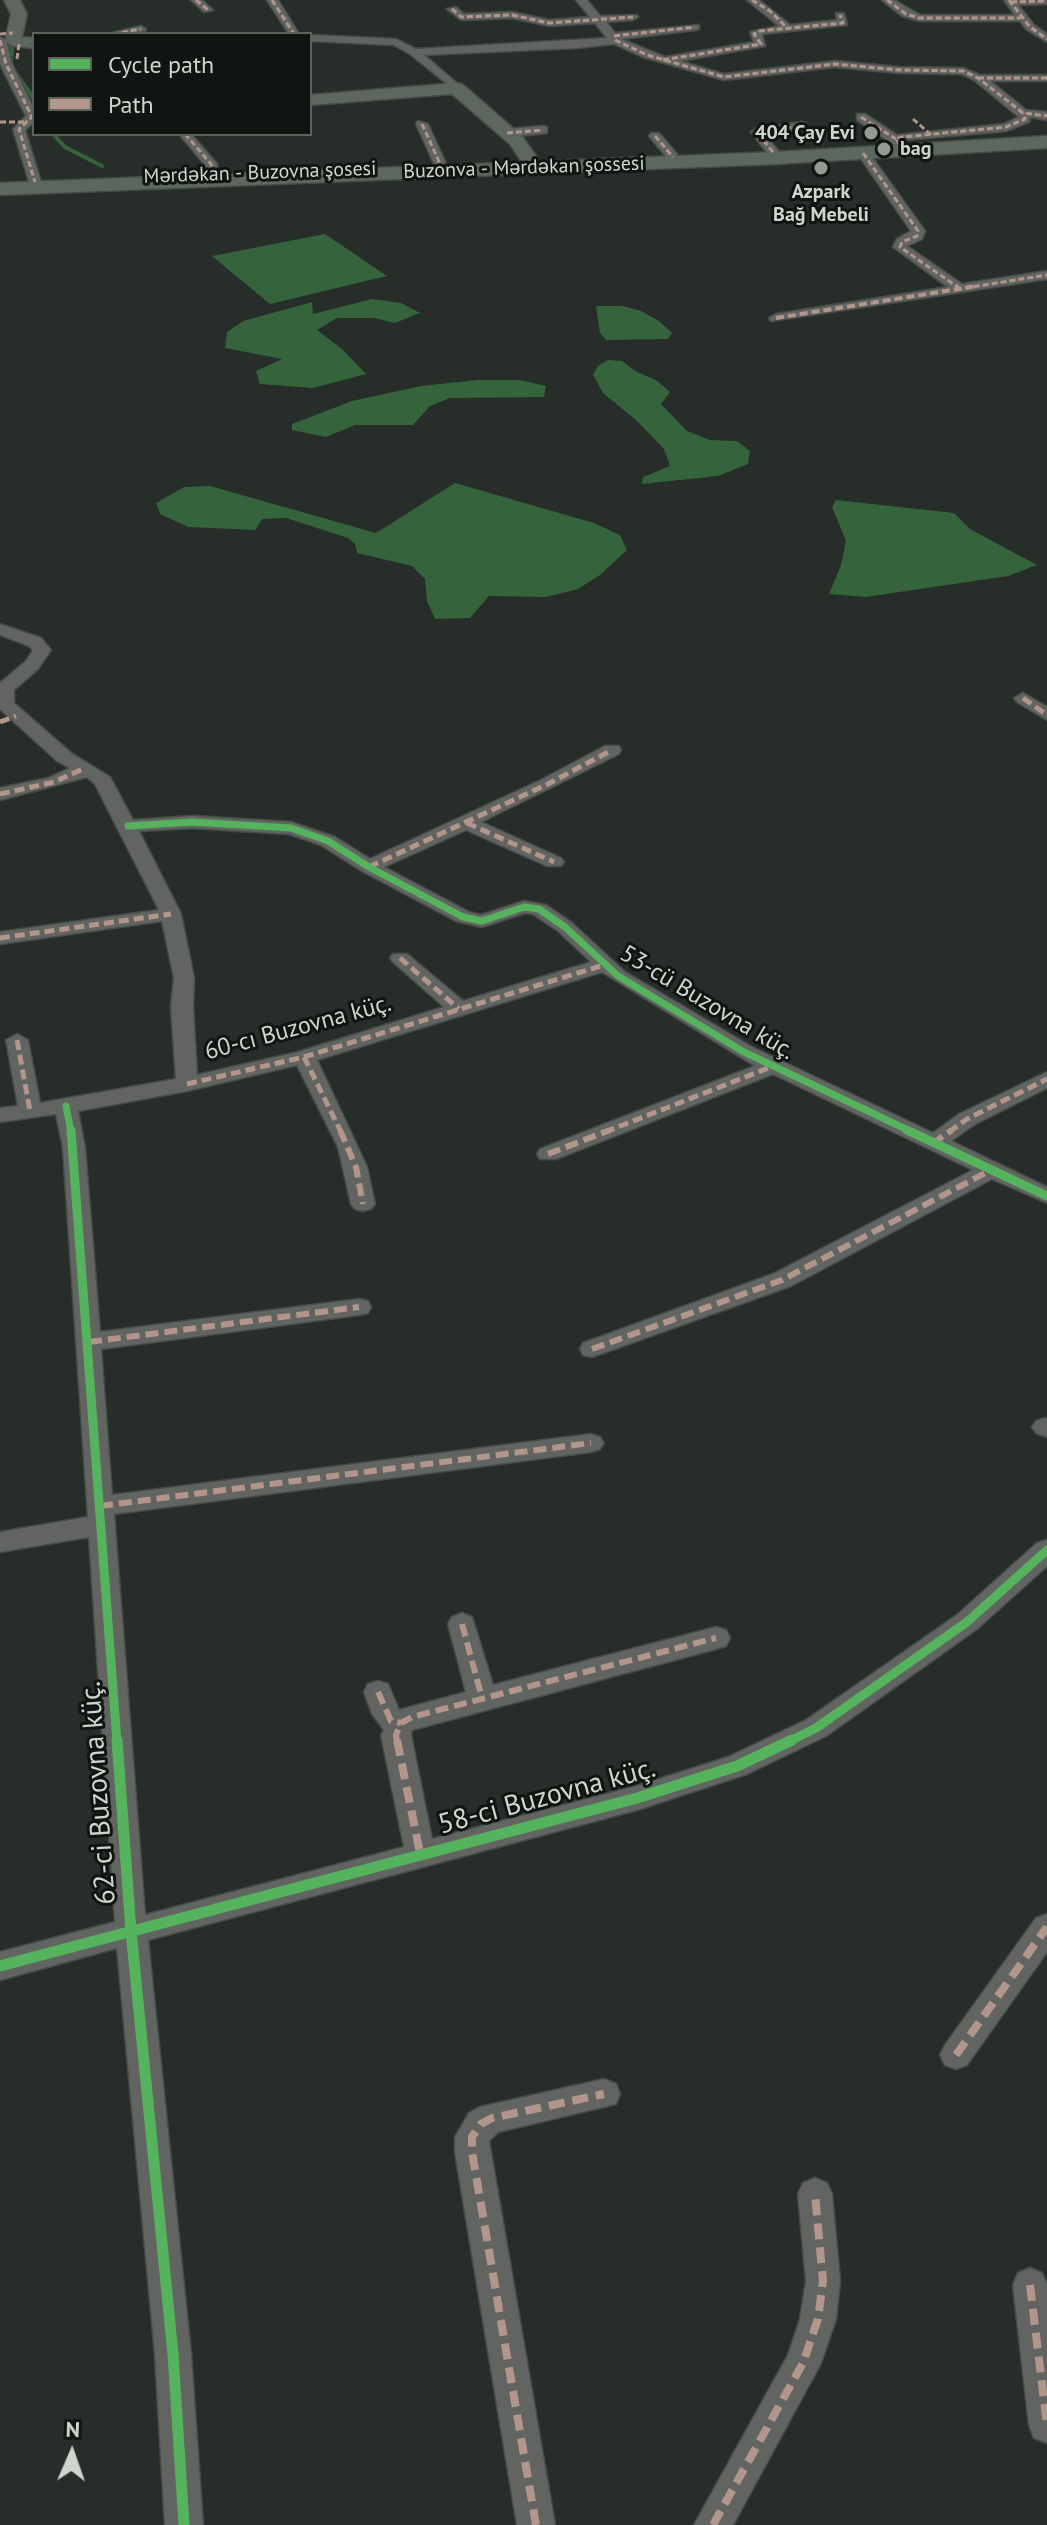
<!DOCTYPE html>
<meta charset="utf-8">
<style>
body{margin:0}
#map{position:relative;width:1047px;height:2525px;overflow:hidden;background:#272d28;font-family:"PT Sans",sans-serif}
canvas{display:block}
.legend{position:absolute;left:32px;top:32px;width:280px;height:104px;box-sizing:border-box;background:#111511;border:2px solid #5d625d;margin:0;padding:10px 14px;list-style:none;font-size:24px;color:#cfd6d0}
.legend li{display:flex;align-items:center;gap:16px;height:40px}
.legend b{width:40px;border:2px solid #5d625d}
.north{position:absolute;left:32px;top:2413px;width:80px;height:80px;-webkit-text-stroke:6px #111511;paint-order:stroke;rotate:2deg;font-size:22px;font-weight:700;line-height:32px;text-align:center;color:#cfd6d0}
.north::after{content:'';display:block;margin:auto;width:28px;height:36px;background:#cfd6d0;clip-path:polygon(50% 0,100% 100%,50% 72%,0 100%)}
</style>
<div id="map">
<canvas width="1047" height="2525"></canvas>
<ul class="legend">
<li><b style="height:10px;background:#56b35d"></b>Cycle path</li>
<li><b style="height:10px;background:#b2968c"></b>Path</li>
</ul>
<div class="north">N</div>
</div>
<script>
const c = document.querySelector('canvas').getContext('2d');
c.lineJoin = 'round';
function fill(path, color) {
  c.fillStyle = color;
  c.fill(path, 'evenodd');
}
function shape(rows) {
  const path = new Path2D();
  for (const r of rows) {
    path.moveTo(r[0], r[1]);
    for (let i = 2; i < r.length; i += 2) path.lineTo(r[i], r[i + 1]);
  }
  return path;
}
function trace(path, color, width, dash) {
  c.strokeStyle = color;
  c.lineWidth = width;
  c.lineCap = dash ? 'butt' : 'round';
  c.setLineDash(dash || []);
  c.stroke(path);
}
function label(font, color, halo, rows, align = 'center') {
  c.font = font + ' "PT Sans",sans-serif';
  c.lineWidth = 6;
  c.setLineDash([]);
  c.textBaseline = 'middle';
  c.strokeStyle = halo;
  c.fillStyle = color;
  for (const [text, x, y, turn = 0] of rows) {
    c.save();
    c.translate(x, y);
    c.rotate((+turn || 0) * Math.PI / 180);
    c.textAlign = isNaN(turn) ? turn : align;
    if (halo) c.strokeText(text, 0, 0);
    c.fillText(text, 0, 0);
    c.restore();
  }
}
fill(shape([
 [325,234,387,276,270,304,212,256],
 [372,299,401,303,420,313,395,323,374,318,337,318,317,330,342,349,366,374,313,388,260,384,256,371,282,359,225,348,227,332,243,321,312,302,313,314],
 [596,306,623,306,641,311,659,321,672,333,668,339,606,340,600,333],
 [608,360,622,361,637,372,656,380,670,392,661,404,687,431,710,440,737,441,750,451,748,464,718,476,642,484,643,477,670,466,664,449,636,420,603,393,593,375,598,366],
 [477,380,520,380,546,386,544,397,450,398,430,406,413,425,355,425,326,437,292,430,292,424,352,401,421,386],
 [455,483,594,523,620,535,627,550,600,575,578,589,546,597,489,596,470,618,435,619,427,601,425,579,412,566,357,553,355,544,348,538,286,518,262,519,255,530,188,527,160,514,156,503,184,487,210,486,376,533],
 [836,500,954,513,970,529,1037,565,1008,576,866,597,829,594,841,565,846,541,832,507]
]), '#34633c');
trace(shape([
 [6,38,12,48,11,64],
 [17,75,34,99],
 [53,134,65,147,102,166]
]), '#34633c', 4);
const street = shape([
 [191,0,202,0,213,10,204,12,191,0],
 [267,0,278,0,299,34,289,34,267,0],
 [576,0,587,0,600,16,637,15,638,17,633,20,606,22,615,33,699,25,699,29,695,30,621,39,665,57,754,42,750,32,779,26,747,0,759,0,790,25,837,20,836,13,844,13,847,25,762,34,765,46,680,61,724,74,835,61,899,67,963,68,980,75,1047,75,1047,81,990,81,1026,110,1047,112,1047,120,1030,117,1029,122,1006,131,904,140,906,145,900,149,857,120,857,114,865,114,897,135,1004,124,1019,117,974,80,961,74,899,73,835,67,724,80,643,57,614,44,577,48,424,55,460,86,462,88,456,91,410,54,394,45,310,41,310,35,396,39,416,49,607,38,595,23,549,26,512,18,461,20,447,9,456,7,464,14,512,12,549,20,590,17,576,0],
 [882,0,894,0,920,15,1015,15,1004,0,1047,0,1047,4,1018,5,1034,25,1047,34,1047,42,1026,29,1020,21,919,21,902,16,882,0],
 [141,26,146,29,145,31,108,34,141,26],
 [0,37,6,40,12,64,34,109,34,122,25,130,41,182,39,185,29,182,13,129,26,116,0,64,0,37],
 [418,121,428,124,447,166,445,169,435,166,416,124,418,121],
 [802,122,806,123,806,129,765,134,779,152,773,156,769,155,751,132,757,128,802,122],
 [543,126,547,127,547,133,507,137,501,133,507,129,543,126],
 [651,133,659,133,677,154,677,160,669,160,649,136,651,133],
 [179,134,191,134,217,164,219,178,211,178,205,165,179,134],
 [859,150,867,150,925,231,922,239,907,246,962,284,1047,271,1047,279,771,321,769,318,776,314,948,287,893,247,897,239,911,231,857,153,859,150],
 [0,624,41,638,51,650,38,669,14,690,14,703,71,753,110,777,133,820,192,816,291,822,335,837,370,859,541,780,605,746,619,746,621,750,619,754,481,822,561,858,564,862,561,866,547,866,466,830,384,867,469,912,481,915,524,901,546,905,572,923,625,972,752,1047,933,1133,959,1114,1047,1072,1047,1088,975,1124,951,1141,1047,1187,1047,1203,992,1179,791,1286,592,1357,583,1355,580,1349,583,1343,773,1274,973,1170,773,1074,556,1159,540,1159,537,1154,540,1149,755,1066,602,972,317,1060,367,1167,375,1204,371,1209,363,1211,355,1209,351,1204,338,1147,297,1065,187,1091,78,1111,85,1148,100,1332,359,1299,368,1301,371,1307,368,1313,359,1315,101,1349,112,1495,591,1434,600,1437,604,1443,600,1449,591,1452,114,1514,145,1915,404,1847,381,1735,384,1730,372,1714,364,1692,368,1684,378,1681,388,1684,399,1710,466,1692,448,1624,452,1617,462,1613,472,1617,493,1685,716,1627,726,1630,730,1638,726,1646,716,1649,412,1730,411,1735,432,1839,637,1786,728,1757,806,1720,957,1615,1037,1543,1047,1540,1047,1566,977,1629,826,1736,747,1774,637,1810,148,1940,191,2354,203,2525,165,2525,155,2354,117,1948,0,1980,0,1952,115,1922,89,1537,0,1552,0,1532,88,1517,63,1148,56,1114,0,1122,0,1108,18,1106,6,1040,17,1034,28,1040,40,1103,176,1079,171,1007,174,978,162,921,0,944,0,932,159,910,95,784,87,777,0,800,0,788,48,778,70,768,57,761,0,709,0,683,26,661,33,650,29,646,0,635,0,624],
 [192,828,289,834,321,845,362,871,456,921,482,927,525,913,533,914,558,931,591,962,463,1001,407,954,393,954,390,958,393,962,444,1007,298,1052,197,1075,193,1007,194,978,181,914,139,831,192,828],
 [1023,693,1047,707,1047,720,1017,702,1014,698,1023,693],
 [1045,1418,1047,1419,1047,1437,1036,1433,1032,1427,1036,1421,1045,1418],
 [1047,1914,1047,1952,967,2065,956,2069,945,2065,940,2055,945,2045,1036,1918,1047,1914],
 [604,2079,616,2084,620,2094,616,2104,498,2132,489,2141,555,2525,517,2525,455,2152,455,2137,469,2113,480,2107,604,2079],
 [815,2178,827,2183,832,2194,840,2281,836,2319,821,2363,733,2525,694,2525,788,2355,800,2319,806,2281,798,2194,803,2183,815,2178],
 [1030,2268,1042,2273,1047,2284,1047,2443,1034,2438,1029,2425,1013,2285,1018,2273,1030,2268]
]);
const secondary = shape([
 [4,0,20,0,27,14,22,37,34,38,34,48,13,46,5,41,11,14,4,0],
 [456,83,462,84,522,136,541,163,539,167,525,167,510,144,452,94,310,105,310,95,456,83]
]);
const primary = shape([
 [1047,136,1047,148,776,164,0,195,0,183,776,152,1047,136]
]);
trace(street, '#454b46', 3);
trace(secondary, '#454b46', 3);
trace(primary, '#454b46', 3);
fill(street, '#616461');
fill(secondary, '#5e6660');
fill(primary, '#5c685e');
trace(shape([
 [196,0,208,10],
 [272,0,294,34],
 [752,0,770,11,786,27],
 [887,0,906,14,919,18,1021,18],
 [1009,0,1030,27,1047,39],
 [1011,2,1047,1],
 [452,9,461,17,512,15,549,23,633,17],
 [0,34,13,33],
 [113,34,141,29],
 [614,36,695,27],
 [0,40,6,64,32,117,19,129,35,182],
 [615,40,647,55,724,77,835,64,899,70,963,71,978,78,1023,113,1047,116],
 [17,59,19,44],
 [663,60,761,44,754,34,759,31,843,23,840,15],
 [978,78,1047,78],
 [861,117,896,139],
 [913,119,931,135],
 [0,122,24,122],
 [422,124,441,166],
 [507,133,543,130],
 [185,134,211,164,215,175],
 [655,136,673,157],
 [900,145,896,139,902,137,1006,127,1025,119,1023,113],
 [773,152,757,132,802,126],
 [863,153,918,231,917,236,902,242,900,247,959,288],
 [965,288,1047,275]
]), '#b2968c', 3, [6, 3]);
trace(shape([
 [956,286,960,289],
 [776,318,977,286]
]), '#b2968c', 4, [8, 4]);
trace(shape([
 [1023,698,1047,715],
 [0,722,16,716],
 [0,794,54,782,85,768],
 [467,823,554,862],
 [369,867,548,784,612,750],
 [0,938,171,914],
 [400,958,459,1009],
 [17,1040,30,1111],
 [304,1057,341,1132],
 [187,1084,304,1057,604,965],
 [605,1132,771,1067],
 [949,1132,967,1119,1047,1079]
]), '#b2968c', 5, [10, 5]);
trace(shape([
 [340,1130,356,1167,363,1204],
 [932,1144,952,1130],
 [548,1154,610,1130],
 [89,1342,359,1307],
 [592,1349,782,1280,991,1170],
 [100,1506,591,1443],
 [462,1624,482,1698],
 [378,1692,391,1721,401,1723],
 [397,1742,396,1735,401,1723,412,1717,716,1638]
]), '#b2968c', 6, [13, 6]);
trace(shape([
 [397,1740,420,1853],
 [956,2055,1047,1927],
 [1030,2285,1047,2425],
 [536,2525,472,2152,472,2137,481,2124,492,2118,604,2094],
 [713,2525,803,2363,818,2319,823,2281,815,2194]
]), '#b2968c', 8, [16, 8]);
trace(shape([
 [128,826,192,822,291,828,328,841,369,867,463,917,482,921,524,907,539,909,565,927,618,976,744,1052,912,1132],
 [66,1106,71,1132]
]), '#56b35d', 7);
trace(shape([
 [71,1130,117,1742],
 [907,1130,1047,1196],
 [788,1742,816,1728,967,1622,1047,1550]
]), '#56b35d', 9);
trace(shape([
 [117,1740,131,1931,173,2354,184,2525],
 [0,1966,637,1798,737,1766,792,1740]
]), '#56b35d', 11);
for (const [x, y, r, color] of [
 [871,133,8,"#949b95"],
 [884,149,8,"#949b95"],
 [821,168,8,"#949b95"]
]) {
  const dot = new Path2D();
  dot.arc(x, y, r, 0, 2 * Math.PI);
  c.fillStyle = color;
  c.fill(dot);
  trace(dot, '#111511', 3);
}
label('bold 20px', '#cfd6d0', '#111511', [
 ["404 Çay Evi",855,133],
 ["bag",900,149,"left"],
 ["Azpark",821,192,"center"],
 ["Bağ Mebeli",821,215,"center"]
], 'right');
label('20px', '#cfd6d0', '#111511', [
 ["Buzonva - Mərdəkan şossesi",524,168,-2],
 ["Mərdəkan - Buzovna şosesi",260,173,-2]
]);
label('24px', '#cfd6d0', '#111511', [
 ["53-cü Buzovna küç.",707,1003,31],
 ["60-cı Buzovna küç.",298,1028,-15]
]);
label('28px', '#cfd6d0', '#111511', [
 ["62-ci Buzovna küç.",99,1793,-94],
 ["58-ci Buzovna küç.",547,1797,-15]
]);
</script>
